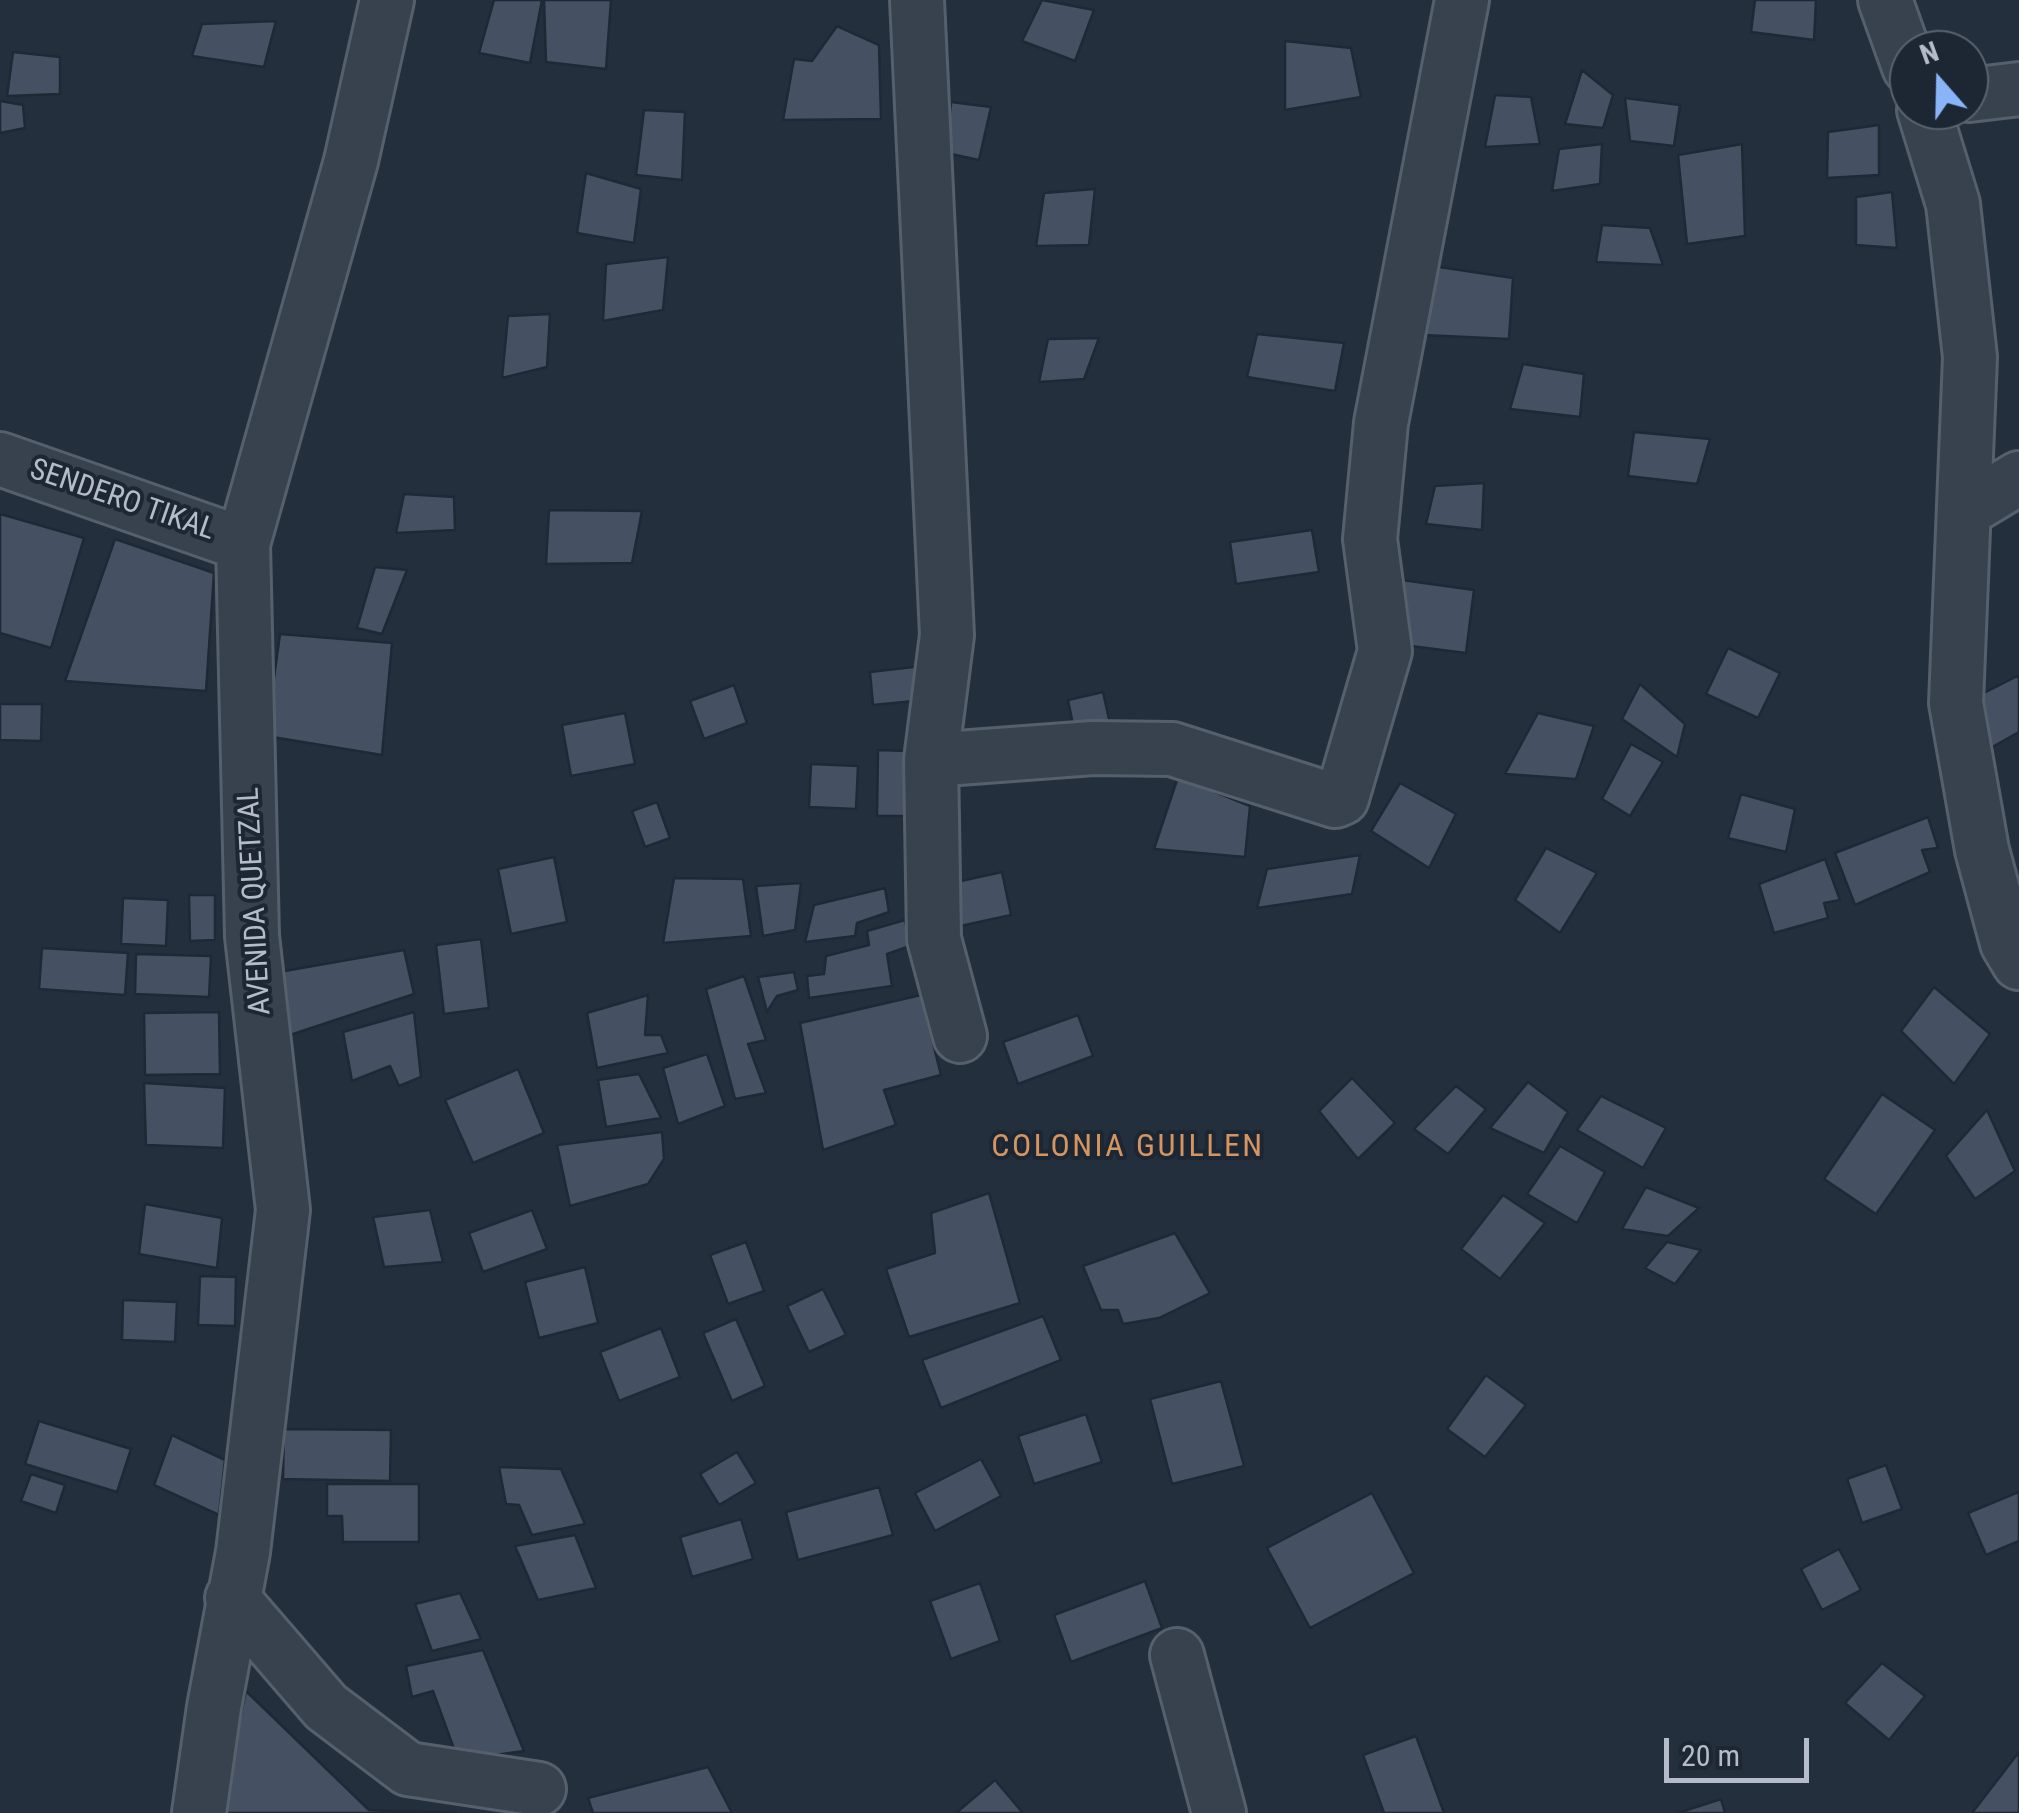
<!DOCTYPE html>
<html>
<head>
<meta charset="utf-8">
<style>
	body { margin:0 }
	#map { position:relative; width:2019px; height:1813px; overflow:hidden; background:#242f3e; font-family:"Roboto Condensed",sans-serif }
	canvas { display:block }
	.north { position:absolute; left:1889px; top:30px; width:100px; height:100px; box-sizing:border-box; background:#1d2633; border:2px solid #59626f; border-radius:50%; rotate:340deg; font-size:28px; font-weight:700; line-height:40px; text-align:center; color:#b4bcc9 }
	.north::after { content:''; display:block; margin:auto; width:35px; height:45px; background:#8ab4f8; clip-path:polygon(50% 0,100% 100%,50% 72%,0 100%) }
	.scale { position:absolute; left:1664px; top:1738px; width:145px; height:45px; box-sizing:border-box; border:5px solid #b4bcc9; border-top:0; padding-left:12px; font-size:30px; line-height:35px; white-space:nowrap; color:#b4bcc9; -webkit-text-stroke:8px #1d2633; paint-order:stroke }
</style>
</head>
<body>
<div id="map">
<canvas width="2019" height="1813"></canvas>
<div class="north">N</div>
<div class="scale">20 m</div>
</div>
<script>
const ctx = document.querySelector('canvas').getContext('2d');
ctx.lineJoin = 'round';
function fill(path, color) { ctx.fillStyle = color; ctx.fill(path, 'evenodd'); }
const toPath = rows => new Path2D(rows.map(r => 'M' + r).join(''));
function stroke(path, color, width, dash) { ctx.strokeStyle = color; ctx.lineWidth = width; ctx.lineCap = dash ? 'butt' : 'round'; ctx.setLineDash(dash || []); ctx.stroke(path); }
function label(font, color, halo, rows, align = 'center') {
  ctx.font = font + ' "Roboto Condensed",sans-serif'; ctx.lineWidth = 8; ctx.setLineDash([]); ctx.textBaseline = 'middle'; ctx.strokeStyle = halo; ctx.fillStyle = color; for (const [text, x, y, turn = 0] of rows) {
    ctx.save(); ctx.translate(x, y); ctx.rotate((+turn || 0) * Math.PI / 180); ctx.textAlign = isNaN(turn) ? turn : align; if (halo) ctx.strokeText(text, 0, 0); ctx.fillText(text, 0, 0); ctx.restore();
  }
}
const building = toPath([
	[494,0,542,0,530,63,479,53,494,0],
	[544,0,611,0,606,69,546,62,544,0],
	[1042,0,1094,10,1075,61,1022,41,1042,0],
	[1755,0,1816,0,1814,40,1751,32,1755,0],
	[276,21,264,67,192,56,202,24,276,21],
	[837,26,879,45,881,119,783,120,794,59,812,61,837,26],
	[1285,41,1351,48,1361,97,1285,110,1285,41],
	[13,52,60,57,60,94,7,96,13,52],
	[1582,70,1613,95,1603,128,1565,124,1582,70],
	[1495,95,1531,97,1540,144,1485,147,1495,95],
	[1625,98,1680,105,1674,146,1630,141,1625,98],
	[0,101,23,105,25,128,0,133,0,101],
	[951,102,991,107,979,160,946,153,951,102],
	[644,110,685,112,682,180,636,175,644,110],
	[1879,125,1879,175,1827,178,1828,132,1879,125],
	[1602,144,1600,184,1552,191,1559,149,1602,144],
	[1742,144,1745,236,1687,244,1678,155,1742,144],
	[586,173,641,189,634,243,577,233,586,173],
	[1095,189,1089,245,1036,246,1044,193,1095,189],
	[1892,192,1897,248,1856,245,1856,197,1892,192],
	[1602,225,1650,228,1663,265,1596,262,1602,225],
	[668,257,663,310,603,321,606,264,668,257],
	[1426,265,1513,278,1509,339,1423,335,1426,265],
	[550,314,547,367,502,378,508,316,550,314],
	[1257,334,1344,343,1335,391,1247,377,1257,334],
	[1099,338,1084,379,1039,382,1048,339,1099,338],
	[1523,364,1584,374,1580,417,1510,409,1523,364],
	[1634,432,1710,439,1697,484,1628,476,1634,432],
	[1484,483,1482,530,1426,524,1435,486,1484,483],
	[404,494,454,497,455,530,396,533,404,494],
	[549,510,642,511,632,563,546,564,549,510],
	[0,514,84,538,51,648,0,633,0,514],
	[1312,530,1319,572,1236,584,1230,542,1312,530],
	[115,539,214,573,206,691,65,681,115,539],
	[375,567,407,570,382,634,357,628,375,567],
	[1402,580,1474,590,1466,653,1395,644,1402,580],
	[280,634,392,643,382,755,266,736,280,634],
	[1728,648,1780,673,1758,718,1706,694,1728,648],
	[922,666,925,700,873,705,870,672,922,666],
	[2019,675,2019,732,1987,750,1972,699,2019,675],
	[1640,684,1685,724,1677,757,1622,719,1640,684],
	[734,685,747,723,704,739,690,701,734,685],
	[1103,692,1113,737,1077,745,1068,700,1103,692],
	[0,704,42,704,41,741,0,740,0,704],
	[625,713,635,764,571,776,562,725,625,713],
	[1538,713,1594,726,1576,779,1505,774,1538,713],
	[1631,744,1663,762,1630,816,1602,799,1631,744],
	[878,750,906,751,905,816,877,816,878,750],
	[811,764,858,766,856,809,809,807,811,764],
	[1178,777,1250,806,1245,857,1154,849,1178,777],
	[1400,783,1456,814,1429,868,1371,831,1400,783],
	[1741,794,1795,809,1786,852,1728,838,1741,794],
	[657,802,670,838,645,847,632,811,657,802],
	[1928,817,1938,848,1922,850,1930,872,1855,905,1835,853,1928,817],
	[1546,848,1597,873,1560,933,1515,900,1546,848],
	[1360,855,1352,894,1257,908,1267,869,1360,855],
	[554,857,567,922,511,934,498,869,554,857],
	[1825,859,1840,900,1824,903,1828,918,1774,933,1759,884,1825,859],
	[1002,872,1011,915,956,927,947,884,1002,872],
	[674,878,743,879,751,936,663,943,674,878],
	[801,883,795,930,763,936,756,886,801,883],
	[885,888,889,912,857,923,855,936,805,942,814,905,885,888],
	[189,895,215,895,215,940,190,941,189,895],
	[123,898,168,900,166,946,121,944,123,898],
	[905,920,910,946,887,954,892,986,809,998,807,976,824,974,826,956,869,945,867,931,905,920],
	[481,939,489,1008,444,1014,436,945,481,939],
	[42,948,128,953,125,995,39,989,42,948],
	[404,950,414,994,287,1036,279,972,404,950],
	[136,954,211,956,209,997,135,994,136,954],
	[794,972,798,990,777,996,767,1012,758,977,794,972],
	[744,976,766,1040,748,1044,766,1093,735,1099,706,989,744,976],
	[1934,987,1990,1034,1954,1084,1901,1031,1934,987],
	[648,995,645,1035,661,1035,668,1053,597,1068,587,1013,648,995],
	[921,995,941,1075,884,1090,896,1125,823,1150,800,1023,921,995],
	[219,1012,220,1074,145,1075,144,1013,219,1012],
	[414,1012,421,1077,399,1086,390,1066,352,1081,343,1032,414,1012],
	[1078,1015,1093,1056,1018,1084,1003,1042,1078,1015],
	[707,1054,725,1106,678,1124,663,1068,707,1054],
	[518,1069,544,1133,473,1163,445,1100,518,1069],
	[639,1074,661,1118,606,1127,598,1080,639,1074],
	[1352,1078,1395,1123,1358,1159,1319,1111,1352,1078],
	[1528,1082,1568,1112,1544,1153,1490,1128,1528,1082],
	[144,1083,225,1088,223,1148,146,1145,144,1083],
	[1456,1086,1486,1109,1448,1154,1414,1129,1456,1086],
	[1882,1094,1935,1130,1876,1214,1824,1179,1882,1094],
	[1601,1096,1666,1128,1643,1168,1577,1130,1601,1096],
	[1987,1110,2015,1171,1975,1199,1946,1156,1987,1110],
	[662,1132,664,1159,648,1184,570,1206,557,1145,662,1132],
	[1560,1146,1605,1172,1577,1223,1527,1194,1560,1146],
	[1646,1187,1699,1208,1668,1236,1622,1229,1646,1187],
	[989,1193,1020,1303,909,1337,886,1269,935,1253,931,1213,989,1193],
	[1503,1195,1545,1223,1500,1279,1461,1249,1503,1195],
	[145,1204,222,1218,217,1268,139,1254,145,1204],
	[430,1210,443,1262,384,1267,373,1217,430,1210],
	[532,1210,547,1249,483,1272,469,1233,532,1210],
	[1175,1233,1210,1293,1159,1318,1123,1324,1118,1310,1101,1310,1083,1266,1175,1233],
	[746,1242,764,1291,728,1304,710,1255,746,1242],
	[1667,1242,1701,1250,1675,1284,1645,1268,1667,1242],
	[585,1267,598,1323,539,1338,525,1282,585,1267],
	[200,1276,236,1277,235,1326,198,1325,200,1276],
	[823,1289,846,1335,809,1352,787,1306,823,1289],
	[123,1300,177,1302,175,1342,122,1340,123,1300],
	[1043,1316,1061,1360,941,1408,922,1360,1043,1316],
	[736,1319,765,1386,732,1401,703,1333,736,1319],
	[661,1328,680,1377,619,1401,600,1352,661,1328],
	[1486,1375,1526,1405,1485,1457,1447,1429,1486,1375],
	[1221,1381,1244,1466,1172,1484,1150,1399,1221,1381],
	[1086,1414,1102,1462,1034,1484,1018,1436,1086,1414],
	[39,1421,131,1449,117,1492,25,1464,39,1421],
	[284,1429,391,1430,390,1481,283,1479,284,1429],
	[172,1435,225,1460,219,1515,154,1485,172,1435],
	[737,1452,756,1483,719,1505,700,1474,737,1452],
	[981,1459,1001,1496,935,1531,915,1493,981,1459],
	[1886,1465,1902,1509,1862,1523,1847,1479,1886,1465],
	[499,1467,561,1469,585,1524,532,1535,519,1505,506,1504,499,1467],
	[31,1474,65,1485,56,1513,21,1501,31,1474],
	[327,1484,419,1484,419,1542,343,1542,342,1516,327,1516,327,1484],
	[879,1487,893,1535,798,1560,786,1512,879,1487],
	[2019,1492,2019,1541,1986,1555,1968,1513,2019,1492],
	[1372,1493,1414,1573,1310,1628,1267,1548,1372,1493],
	[741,1519,753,1559,692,1577,680,1537,741,1519],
	[575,1535,596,1588,538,1600,515,1546,575,1535],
	[1839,1549,1861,1590,1822,1610,1801,1569,1839,1549],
	[1145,1581,1162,1628,1071,1662,1054,1615,1145,1581],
	[980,1583,1000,1641,951,1659,930,1601,980,1583],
	[460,1593,481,1639,432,1651,415,1604,460,1593],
	[483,1650,524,1751,458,1760,433,1691,412,1697,406,1666,483,1650],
	[1882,1663,1925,1696,1889,1740,1845,1703,1882,1663],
	[246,1691,369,1810,456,1813,219,1813,246,1691],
	[1416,1736,1444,1813,1384,1813,1363,1755,1416,1736],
	[2019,1752,2019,1813,1972,1813,2019,1752],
	[708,1767,732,1813,593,1813,588,1798,708,1767],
	[995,1780,1023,1813,956,1813,995,1780],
	[1721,1799,1725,1813,1678,1813,1721,1799]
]);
fill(building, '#455162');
stroke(building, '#1f2835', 2.5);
const street = toPath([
	[917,0,947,635,931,760,934,939,960,1036],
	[1885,0,1909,67],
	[1969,95,2019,89],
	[1924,110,1953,204,1970,357,1956,703,1982,850,2007,943,2019,963],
	[0,459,243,544],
	[1966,510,2019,478],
	[931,760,1093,748,1172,749,1335,801,1342,798,1385,651,1370,539,1381,423,1462,0],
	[232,1598,326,1707,408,1769,539,1789],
	[1177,1655,1219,1813],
	[199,1813,214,1707,243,1552,283,1210,252,936,243,544,351,161,387,0]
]);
stroke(street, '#565f6c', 58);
stroke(street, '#38414e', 52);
label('30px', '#b4bcc9', '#1d2633', [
	["SENDERO TIKAL",122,501,19],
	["AVENIDA QUETZAL",256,901,-93]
]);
ctx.letterSpacing = '2.5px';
label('32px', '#d59563', '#1d2633', [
	["COLONIA GUILLEN",1128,1148]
]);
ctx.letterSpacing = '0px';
</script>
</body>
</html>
